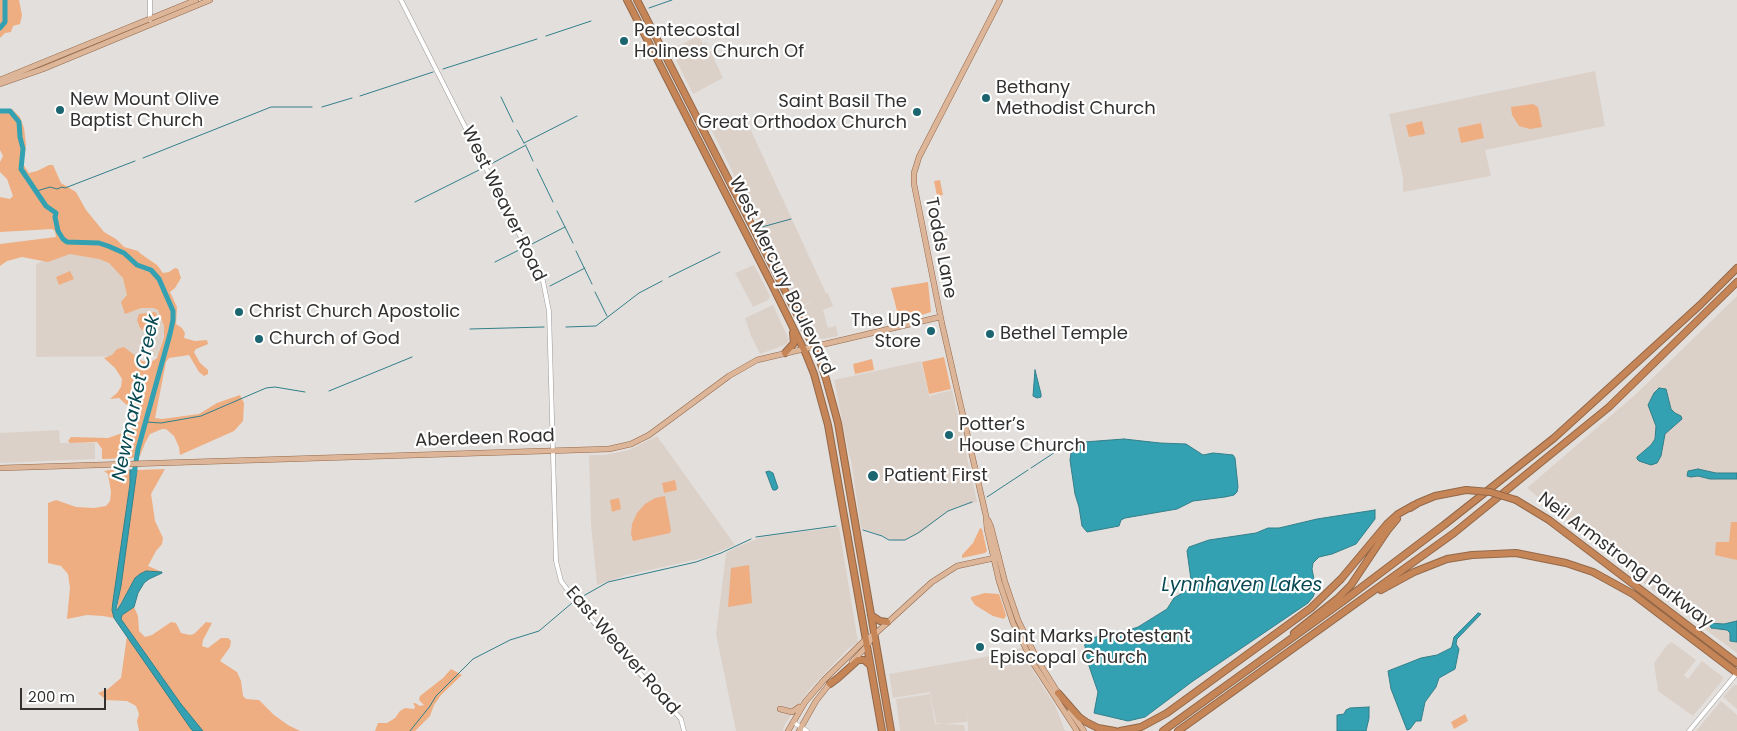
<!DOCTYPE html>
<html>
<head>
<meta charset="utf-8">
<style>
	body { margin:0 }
	#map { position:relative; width:1737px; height:731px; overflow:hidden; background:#e3dfdc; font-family:Poppins,sans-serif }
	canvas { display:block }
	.scale { position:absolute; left:20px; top:688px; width:86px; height:22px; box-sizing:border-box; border:2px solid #333130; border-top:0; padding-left:6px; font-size:15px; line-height:18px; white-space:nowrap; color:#333130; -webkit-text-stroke:4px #fff; paint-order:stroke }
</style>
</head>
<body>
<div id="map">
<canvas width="1737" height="731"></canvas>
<div class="scale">200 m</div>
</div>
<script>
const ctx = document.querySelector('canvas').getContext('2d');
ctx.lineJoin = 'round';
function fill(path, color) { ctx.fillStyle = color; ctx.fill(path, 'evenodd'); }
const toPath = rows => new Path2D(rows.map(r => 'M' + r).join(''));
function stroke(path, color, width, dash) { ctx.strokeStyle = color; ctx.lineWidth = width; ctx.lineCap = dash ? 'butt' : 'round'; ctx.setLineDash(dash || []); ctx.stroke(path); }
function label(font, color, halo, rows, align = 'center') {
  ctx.font = font + ' Poppins,sans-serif'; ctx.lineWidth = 4.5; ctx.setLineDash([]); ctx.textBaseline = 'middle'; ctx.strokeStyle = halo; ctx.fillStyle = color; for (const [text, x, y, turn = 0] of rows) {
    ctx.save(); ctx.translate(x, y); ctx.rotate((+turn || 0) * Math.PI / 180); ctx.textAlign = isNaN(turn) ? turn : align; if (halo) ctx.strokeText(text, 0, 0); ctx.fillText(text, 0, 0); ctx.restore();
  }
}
fill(toPath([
	[696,37,701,39,703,44,706,42,723,78,693,94,671,50],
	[1595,71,1605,126,1485,150,1491,176,1403,192,1403,178,1389,114],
	[743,113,826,293,828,293,833,306,823,310,828,328,836,326,838,336,822,339,815,336,801,308,814,300,802,306,792,291,712,131,714,128],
	[64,252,101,255,169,315,158,356,36,357,36,264],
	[754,265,770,296,768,300,753,307,735,273],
	[1737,296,1737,653,1650,588,1527,488,1636,394],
	[773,305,789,340,787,344,760,354,751,336,745,318],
	[921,361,929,396,952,390,977,502,959,506,947,512,922,532,905,540,896,541,861,528,851,460,849,455,834,380],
	[59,430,60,443,95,443,95,459,0,463,0,433],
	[657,436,735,545,703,558,627,575,597,585,591,524,589,455,605,455,629,450],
	[839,527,858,642,847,650,810,689,785,724,783,731,736,731,716,634,726,553,737,547,762,537],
	[1672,642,1696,660,1684,675,1688,679,1702,661,1723,677,1722,681,1693,716,1658,691,1654,663,1667,645],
	[1022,648,1035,674,1055,705,1065,731,968,731,967,713,967,722,944,724,964,725,965,731,900,731,896,699,930,694,935,724,944,724,936,723,930,692,893,698,889,674,985,657],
	[1734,685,1737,685,1737,709,1723,697],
	[1721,701,1737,715,1737,731,1696,731]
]), '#dcd1c9');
fill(toPath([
	[0,0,19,0,22,15,20,24,13,26,11,32,5,33,0,38],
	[1533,104,1538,107,1542,127,1530,129,1519,126,1512,115,1511,107],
	[12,109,20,117,24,128,26,145,23,164,29,173,37,171,49,165,53,165,61,183,76,192,86,210,104,232,116,239,124,247,138,251,141,254,157,265,163,273,169,272,175,268,178,269,181,278,175,288,170,292,177,307,176,324,182,328,185,333,184,338,195,341,207,340,208,344,196,349,194,352,200,363,208,370,208,374,204,376,199,372,189,355,169,358,166,362,155,418,162,419,199,414,217,403,240,395,244,403,243,421,234,431,180,455,179,447,174,436,166,429,162,429,150,434,145,443,140,456,132,458,102,459,102,449,97,442,70,443,68,441,71,437,108,438,131,430,134,419,131,409,119,398,110,399,117,393,121,387,122,379,115,368,104,358,112,355,117,349,124,347,142,361,151,362,157,358,164,337,164,326,158,310,154,308,141,308,125,314,121,302,127,295,123,278,109,263,99,259,70,254,48,262,22,257,7,261,0,266,0,244,56,237,55,231,52,229,0,232,0,197,10,199,13,196,7,179,0,172,0,162,3,156,0,150,0,110],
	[1422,121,1425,134,1409,137,1406,125],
	[1481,123,1484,138,1461,143,1458,128],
	[940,180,943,195,937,196,934,181],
	[70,271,74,279,59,285,56,277],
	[928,282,931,312,900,322,891,288],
	[155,312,157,314,158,332,153,334,146,333,140,328,137,320,139,314],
	[944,357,951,389,929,394,922,362],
	[872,359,874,370,855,374,853,364],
	[165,469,151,494,155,521,163,538,162,544,156,551,148,566,162,572,146,571,135,578,117,610,137,470],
	[110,470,130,470,130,484,113,601,112,610,114,618,103,616,87,615,67,619,70,588,68,574,61,566,48,563,48,503,56,500,76,507,94,508,106,506,110,501,111,492,108,474,104,471],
	[675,480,677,490,664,493,662,483],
	[665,496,671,530,670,533,633,541,631,534,632,524,637,513,645,504,655,498],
	[619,498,621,509,612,512,610,500],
	[1731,522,1737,522,1737,560,1715,555,1716,542,1729,542],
	[980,528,982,529,987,551,985,553,962,558,962,555,973,543],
	[749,565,752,603,728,607,731,568],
	[985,593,999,594,1005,612,1006,616,1004,619,993,616,975,605,971,599,971,597],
	[134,607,138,616,139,631,145,637,152,635,171,622,176,623,181,633,190,635,194,634,206,622,212,623,203,640,202,646,208,648,221,638,228,638,231,641,230,647,220,661,237,672,241,681,243,696,246,699,259,700,274,715,288,725,300,731,203,731,181,704,121,619,122,615],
	[127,636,138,652,193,731,139,731,137,721,139,714,136,706,127,701,106,700,98,693,108,689,121,678],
	[451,669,462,675,441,695,434,705,430,716,415,731,375,731,378,723,387,723,395,718,400,711,405,708,414,709,415,707,413,703,415,703,420,706,424,705,419,700,420,696,443,678],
	[1465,714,1468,721,1454,729,1451,722]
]), '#eeae81');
const water = toPath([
	[1035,370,1041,394,1041,397,1037,398,1033,396,1035,370],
	[1659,388,1666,389,1671,409,1675,413,1681,416,1682,419,1665,434,1661,456,1657,463,1651,465,1639,461,1637,459,1637,457,1651,445,1655,439,1656,426,1648,405,1654,393,1659,388],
	[1124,439,1160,443,1186,444,1203,455,1213,453,1233,455,1235,458,1238,487,1237,492,1234,495,1225,497,1193,501,1177,509,1125,518,1121,520,1119,526,1087,532,1082,526,1079,507,1075,494,1070,460,1071,453,1076,444,1084,442,1124,439],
	[1698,469,1716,473,1737,473,1737,479,1710,479,1698,476,1691,477,1687,476,1688,471,1698,469],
	[130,470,137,470,121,586,116,609,117,610,121,604,135,578,140,574,146,571,162,572,162,573,149,579,144,583,138,593,134,607,122,615,121,619,181,704,203,731,193,731,191,729,114,618,112,610,113,601,130,484,130,470],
	[766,472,769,471,773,473,778,488,776,490,773,490,772,488,766,472],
	[1375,510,1375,519,1356,544,1332,554,1319,557,1313,563,1312,569,1316,589,1313,597,1308,603,1193,681,1145,717,1128,721,1094,713,1098,692,1088,663,1084,641,1114,631,1123,632,1138,627,1167,609,1174,598,1192,587,1187,551,1189,547,1209,540,1256,533,1268,528,1279,528,1317,519,1375,510],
	[1478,613,1481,614,1457,639,1456,644,1459,649,1455,669,1439,678,1436,687,1425,702,1421,721,1416,721,1410,729,1407,730,1391,689,1388,671,1421,658,1437,655,1451,648,1452,646,1454,637,1478,613],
	[1737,621,1737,642,1730,641,1730,633,1727,630,1711,628,1709,623,1724,624,1737,621],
	[1369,707,1369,718,1366,731,1337,731,1337,715,1344,714,1346,710,1350,708,1369,707]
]);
fill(water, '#33a1b1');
stroke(water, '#337f8a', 1);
stroke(toPath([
	[649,8,672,0],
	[546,36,591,21],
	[443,69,537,39],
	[360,96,433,72],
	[501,97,513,122],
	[322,107,352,98],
	[517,130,524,143],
	[524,143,577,116],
	[526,146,533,161],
	[143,158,271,107,312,107],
	[491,164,526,145],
	[537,169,553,202],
	[37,191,50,187,57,189,62,187,65,188,135,161],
	[415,202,481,169],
	[557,211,573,243],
	[762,227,791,219],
	[532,244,565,227],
	[576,251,592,284],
	[495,262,523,248],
	[669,277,720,252],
	[550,286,585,268],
	[595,292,607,316],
	[566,327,596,326,639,293,662,281],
	[470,329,544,327],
	[329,391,412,357],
	[146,422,161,423,201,416,266,388,275,387,305,392],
	[1031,468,1069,443,1075,445],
	[987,497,1028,470],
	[863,530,882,536,889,540,905,540,918,533,948,511,972,502],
	[756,537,836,526],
	[578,599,608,582,696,562,721,553,751,539],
	[410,731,430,706,436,696,473,659,510,640,539,631,572,603]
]), '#337f8a', 1);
stroke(toPath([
	[0,28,5,22,5,0],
	[0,111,10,111,19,122,20,137,23,149,21,169,46,206,56,213,55,217,58,231,63,239,67,242,99,243,108,246,124,253,137,265,151,270,159,279,173,311,173,320,170,334,138,449,134,474]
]), '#33a1b1', 5);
const minor = toPath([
	[150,0,150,20],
	[401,0,543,281,549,311,556,561,561,581,581,608,681,719,684,731],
	[793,722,807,731],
	[1689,731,1737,673]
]);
const major = toPath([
	[1000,0,919,157,914,173,914,184,942,324,986,516,987,529,999,581,1013,623,1033,663,1077,731],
	[0,80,196,0],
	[0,84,43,69,210,0],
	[0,468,609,449,631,444,649,435,729,376,757,360,940,317],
	[988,520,991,527,1005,582,1018,620,1037,659,1060,696],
	[852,662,867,646,873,636],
	[780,709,792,712,799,707],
	[1070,711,1084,731],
	[788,731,805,702,824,680,866,639,875,634,932,582,957,566,999,557],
	[799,731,816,701,831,682]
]);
const highway = toPath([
	[627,0,772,285,806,354,814,374,828,425,882,731],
	[637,0,803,326,818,355,826,379,838,423,891,731],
	[785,353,794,343,793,333],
	[1516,500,1549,520,1737,663],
	[1410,508,1418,503,1435,496,1466,490],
	[1381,590,1414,572,1447,559,1472,555,1516,553,1566,563,1593,572,1633,594,1737,673],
	[871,615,880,621,887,622],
	[1294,633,1337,599,1351,585,1387,531,1397,519],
	[830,684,838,678,858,660,864,660,870,665],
	[1058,693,1079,717,1086,722,1098,728,1115,731],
	[1120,731,1141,727,1167,713,1311,608,1341,579,1387,524,1398,514,1414,505],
	[1163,731,1342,602,1444,525,1554,438,1700,305,1737,268],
	[1178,731,1454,533,1609,407,1737,282]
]);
stroke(minor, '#9c9895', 5);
stroke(major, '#936849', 6);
stroke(highway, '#936849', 8);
stroke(minor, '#fff', 4);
stroke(major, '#ddb69a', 5);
stroke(highway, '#c68556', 6);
const highwayBridge = toPath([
	[1466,490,1490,492,1516,500]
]);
stroke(highwayBridge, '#936849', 8, []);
stroke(highwayBridge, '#c68556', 6);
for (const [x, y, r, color] of [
	[624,41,5,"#1a6570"],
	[986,98,5,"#1a6570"],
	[60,110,5,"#1a6570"],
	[917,112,5,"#1a6570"],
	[239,312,5,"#1a6570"],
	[931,331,5,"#1a6570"],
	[990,334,5,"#1a6570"],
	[259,339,5,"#1a6570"],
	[949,435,5,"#1a6570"],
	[873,476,6,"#1a6570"],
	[980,647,5,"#1a6570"]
]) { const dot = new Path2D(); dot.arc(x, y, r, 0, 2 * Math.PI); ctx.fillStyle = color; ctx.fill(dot); stroke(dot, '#fff', 2); }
label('18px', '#333130', '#fff', [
	["Pentecostal",634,31],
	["Holiness Church Of",634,52],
	["Bethany",996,88],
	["Methodist Church",996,109],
	["New Mount Olive",70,100],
	["Baptist Church",70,121],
	["Saint Basil The",907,102,"right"],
	["Great Orthodox Church",907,123,"right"],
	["Christ Church Apostolic",249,312],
	["The UPS",921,321,"right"],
	["Store",921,342,"right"],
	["Bethel Temple",1000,334],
	["Church of God",269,339],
	["Potter’s",959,425],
	["House Church",959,446],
	["Patient First",884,476],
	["Saint Marks Protestant",990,637],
	["Episcopal Church",990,658]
], 'left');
label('18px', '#333130', '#fff', [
	["West Weaver Road",503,204,64],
	["Todds Lane",940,248,79],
	["West Mercury Boulevard",781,276,64],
	["Aberdeen Road",485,439,-2],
	["Neil Armstrong Parkway",1625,561,37],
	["East Weaver Road",622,651,49]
]);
label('italic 19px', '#084952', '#fff', [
	["Newmarket Creek",137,398,-78],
	["Lynnhaven Lakes",1242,586]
]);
</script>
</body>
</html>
